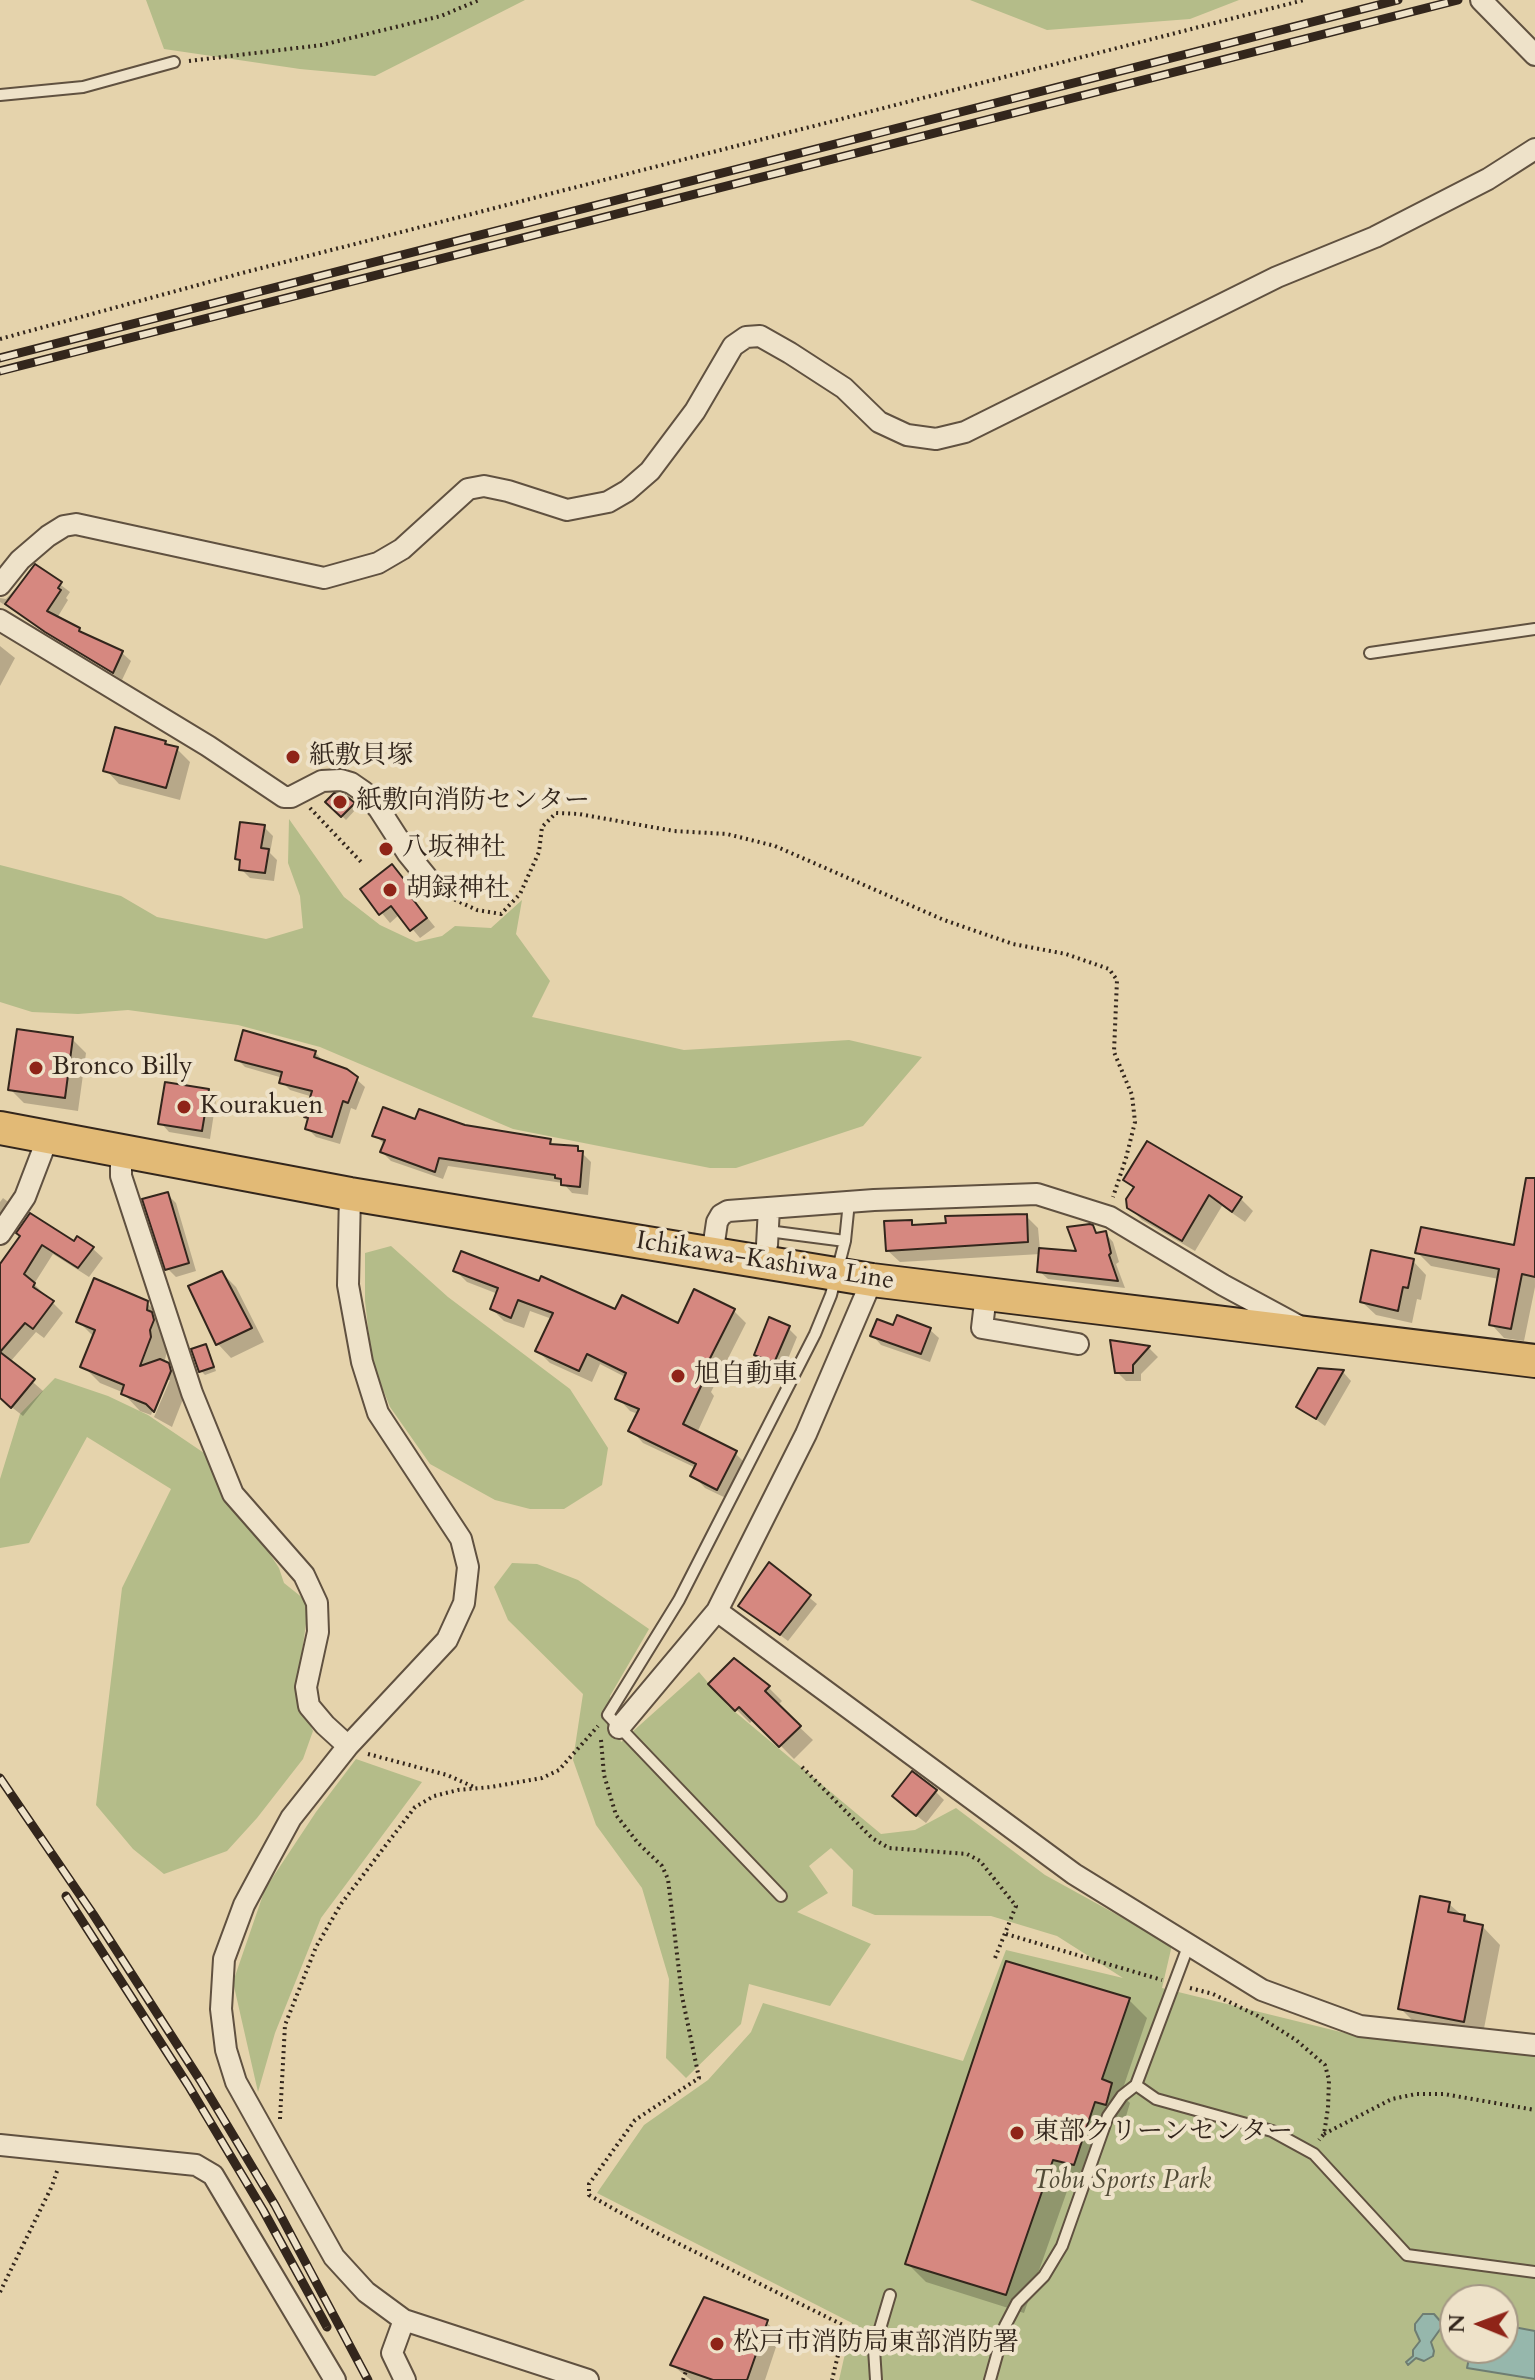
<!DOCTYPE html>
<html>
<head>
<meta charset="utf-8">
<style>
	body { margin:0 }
	#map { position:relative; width:1535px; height:2380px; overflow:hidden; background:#e5d3ac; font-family:Cardo,serif }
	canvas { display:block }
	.north { position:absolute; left:1439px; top:2284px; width:80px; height:80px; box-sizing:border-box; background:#eee2c9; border:2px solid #a39784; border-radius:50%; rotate:271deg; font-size:22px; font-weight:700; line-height:32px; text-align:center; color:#33261c }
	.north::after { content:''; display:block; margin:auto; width:28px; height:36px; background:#8f2418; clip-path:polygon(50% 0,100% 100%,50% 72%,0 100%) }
</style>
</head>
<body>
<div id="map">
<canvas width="1535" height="2380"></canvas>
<div class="north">N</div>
</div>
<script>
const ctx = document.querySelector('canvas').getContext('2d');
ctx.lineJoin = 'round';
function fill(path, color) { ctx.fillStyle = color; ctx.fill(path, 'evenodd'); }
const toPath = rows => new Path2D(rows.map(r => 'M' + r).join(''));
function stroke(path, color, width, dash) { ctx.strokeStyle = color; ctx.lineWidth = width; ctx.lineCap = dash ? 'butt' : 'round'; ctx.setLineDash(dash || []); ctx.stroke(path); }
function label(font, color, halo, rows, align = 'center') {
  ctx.font = font + ' Cardo,"Noto Serif JP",serif'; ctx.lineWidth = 8; ctx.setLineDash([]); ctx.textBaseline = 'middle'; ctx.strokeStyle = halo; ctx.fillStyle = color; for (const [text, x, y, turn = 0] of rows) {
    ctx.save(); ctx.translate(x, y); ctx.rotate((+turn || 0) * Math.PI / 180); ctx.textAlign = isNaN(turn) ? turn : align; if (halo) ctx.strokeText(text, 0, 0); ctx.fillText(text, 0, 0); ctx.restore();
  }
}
fill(toPath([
	[146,0,525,0,375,76,300,69,164,49],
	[970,0,1239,0,1190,19,1047,30],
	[289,819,344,897,380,925,416,942,442,936,455,926,491,928,522,900,516,934,550,981,532,1017,684,1050,849,1040,922,1057,863,1126,736,1168,710,1168,513,1129,320,1047,238,1025,128,1010,78,1014,32,1012,0,1002,0,865,121,896,157,917,266,939,303,928,300,896,288,863],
	[391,1246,448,1297,570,1389,608,1448,602,1485,564,1509,530,1509,495,1500,430,1464,390,1407,372,1362,365,1301,365,1253],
	[55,1378,108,1396,148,1415,204,1453,279,1568,284,1583,309,1603,296,1694,313,1731,303,1759,257,1818,227,1851,164,1874,133,1849,96,1805,122,1588,171,1489,87,1437,29,1543,0,1548,0,1479,20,1414],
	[512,1563,537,1564,578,1580,649,1629,610,1696,621,1742,699,1672,728,1706,881,1834,915,1830,956,1808,1045,1875,1172,1945,1162,1988,1353,2035,1535,2054,1535,2380,839,2380,852,2323,597,2193,644,2125,708,2080,751,2032,763,2003,963,2061,1006,1950,1123,1978,1057,1936,991,1916,875,1915,852,1906,853,1870,831,1848,809,1866,828,1893,797,1912,871,1944,830,2006,749,1984,741,2024,686,2078,666,2058,669,1979,642,1888,596,1825,573,1760,583,1694,508,1620,494,1587],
	[1455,2300,1503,2300,1503,2348,1455,2348],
	[356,1759,422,1782,321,1918,275,2033,258,2092,233,1982,265,1889,316,1812]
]), '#b4bc89');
const water = toPath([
	[1423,2314,1434,2314,1441,2322,1441,2328,1431,2342,1434,2351,1433,2356,1424,2361,1416,2358,1408,2365,1406,2362,1413,2356,1413,2350,1420,2341,1415,2330,1415,2324,1423,2314],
	[1503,2325,1535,2331,1535,2379,1467,2368,1471,2348,1503,2348,1503,2325]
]);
fill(water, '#96b7ac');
stroke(water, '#6e7d72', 2);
fill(toPath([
	[36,566,70,592,66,598,68,600,57,618,85,636,122,653,131,661,122,680,0,602,0,598,6,599],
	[0,646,15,658,0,686],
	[165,743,177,749,190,762,180,800,119,784,106,770],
	[339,795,357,808,346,820,328,802],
	[264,827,273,836,270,853,277,860,274,881,250,878,241,869,242,863,237,858],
	[392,866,418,897,413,900,435,927,420,938,400,914,390,923,362,889],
	[72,1039,86,1053,78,1111,24,1103,10,1089],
	[315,1052,323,1061,356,1079,365,1087,356,1110,351,1108,340,1144,316,1137,307,1128,313,1097,290,1090,282,1082,283,1078,245,1067,237,1059],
	[208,1091,216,1100,210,1139,169,1132,161,1123],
	[417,1121,464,1127,550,1141,555,1146,577,1148,591,1162,588,1195,572,1193,563,1183,448,1166,443,1179,391,1161,382,1152,384,1144,375,1135],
	[1148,1144,1241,1199,1253,1211,1245,1222,1222,1206,1195,1251,1142,1220,1129,1207,1135,1189,1125,1180],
	[167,1194,176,1203,196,1271,176,1277,167,1268],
	[3,1198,11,1204,0,1220,0,1202],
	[1535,1206,1535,1287,1524,1341,1504,1338,1491,1324,1499,1279,1431,1266,1418,1253,1515,1247],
	[1026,1216,1038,1228,1040,1250,1079,1254,1092,1227,1099,1234,1105,1233,1113,1242,1119,1262,1116,1264,1125,1288,1048,1279,1039,1271,1041,1254,900,1262,887,1250,911,1222,916,1227],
	[22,1237,92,1248,103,1258,89,1277,53,1254,34,1284,63,1313,44,1338,36,1332,10,1362,43,1391,23,1416,0,1398,0,1267],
	[1413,1261,1426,1275,1421,1300,1417,1299,1412,1323,1376,1315,1362,1302],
	[455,1270,679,1326,695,1292,734,1311,746,1323,711,1392,714,1396,697,1433,735,1453,747,1465,730,1500,705,1488,693,1475,696,1468,643,1443,631,1430,638,1414,630,1411,618,1398,627,1378,600,1364,592,1382,550,1363,538,1351,552,1319,530,1311,524,1328,504,1321,492,1309,498,1294,467,1282],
	[222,1273,236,1287,264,1342,231,1358,218,1344],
	[147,1303,164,1320,170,1338,164,1364,185,1382,187,1389,172,1427,154,1417,170,1380,165,1380,151,1415,140,1411,122,1392,100,1383,83,1366,94,1337,78,1321],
	[894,1327,930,1330,939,1338,930,1362,881,1345,873,1336],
	[788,1328,797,1337,783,1371,765,1363,756,1354],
	[1112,1343,1149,1348,1158,1357,1141,1374,1141,1381,1126,1381,1117,1372],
	[205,1346,209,1350,216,1371,205,1375,201,1371,194,1350],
	[1343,1372,1351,1381,1325,1426,1299,1407],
	[770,1565,817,1604,788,1641,741,1606],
	[711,1684,768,1687,782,1701,777,1706,813,1740,794,1759,754,1719,750,1723],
	[935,1791,944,1800,926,1823,903,1805],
	[1449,1904,1472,1924,1482,1926,1500,1945,1482,2039,1419,2027,1400,2008],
	[1128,1999,1147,2018,1121,2094,1130,2103,1124,2123,1113,2119,1092,2183,1072,2177,1024,2313,926,2282,907,2263],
	[766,2322,780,2335,765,2380,691,2380,672,2365]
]), '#0003');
const building = toPath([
	[35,564,62,582,58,588,61,590,47,611,80,628,79,631,123,651,113,673,45,632,5,604,35,564],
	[115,727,166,741,165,744,178,747,166,788,103,771,115,727],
	[334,793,345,795,355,803,341,817,325,802,334,793],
	[240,822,265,825,261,848,269,849,265,873,239,870,240,860,235,859,240,822],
	[392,864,410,887,406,890,427,918,410,931,391,906,379,915,360,889,392,864],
	[17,1029,73,1037,65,1098,8,1090,17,1029],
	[243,1030,316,1051,314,1057,347,1069,358,1077,348,1103,343,1101,332,1137,305,1129,308,1118,304,1117,312,1091,279,1083,282,1072,235,1060,243,1030],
	[165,1082,209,1089,202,1131,158,1124,165,1082],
	[383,1107,415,1119,419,1109,465,1125,551,1139,550,1144,578,1146,578,1151,583,1151,580,1187,561,1185,561,1179,555,1178,555,1175,439,1158,435,1172,380,1152,385,1140,372,1136,383,1107],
	[1147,1141,1242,1197,1232,1212,1209,1195,1182,1241,1127,1208,1126,1199,1134,1187,1123,1180,1147,1141],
	[1526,1178,1535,1178,1535,1277,1522,1274,1511,1329,1489,1325,1499,1269,1415,1253,1421,1227,1514,1245,1526,1178],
	[168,1192,189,1263,165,1270,142,1199,168,1192],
	[30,1213,74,1241,77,1236,94,1247,78,1268,42,1245,24,1274,35,1283,33,1287,54,1301,33,1329,25,1323,0,1352,35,1379,11,1408,0,1398,0,1264,20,1236,16,1233,30,1213],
	[1027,1214,1028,1242,886,1251,884,1221,912,1220,912,1225,946,1223,945,1216,1027,1214],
	[1090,1224,1093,1225,1096,1233,1106,1231,1111,1253,1109,1255,1118,1281,1037,1272,1039,1248,1076,1251,1067,1227,1090,1224],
	[1371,1250,1414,1259,1408,1288,1403,1287,1398,1311,1360,1302,1371,1250],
	[461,1251,539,1281,541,1276,615,1309,622,1295,678,1323,694,1289,735,1309,699,1380,703,1382,683,1424,737,1451,717,1490,690,1476,696,1464,628,1431,639,1409,615,1399,626,1373,587,1354,579,1371,535,1351,553,1313,518,1300,511,1318,490,1309,498,1288,453,1271,461,1251],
	[222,1271,252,1328,216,1345,188,1286,222,1271],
	[94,1278,148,1301,147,1310,152,1312,154,1320,150,1330,151,1337,140,1366,160,1359,169,1363,171,1371,154,1412,146,1404,121,1394,124,1385,80,1367,95,1330,76,1322,94,1278],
	[897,1315,931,1328,921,1354,870,1336,877,1319,893,1325,897,1315],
	[769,1317,790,1326,774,1363,754,1355,769,1317],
	[1110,1340,1150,1346,1133,1365,1133,1373,1115,1373,1110,1340],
	[206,1344,214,1367,199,1372,191,1349,206,1344],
	[1318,1368,1344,1370,1316,1419,1296,1407,1318,1368],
	[769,1562,811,1595,780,1635,738,1606,769,1562],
	[734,1658,770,1686,765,1691,801,1726,779,1747,739,1707,735,1711,708,1684,734,1658],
	[912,1771,937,1790,916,1816,892,1796,912,1771],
	[1420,1896,1450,1902,1448,1912,1465,1915,1464,1921,1483,1925,1464,2022,1398,2009,1420,1896],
	[1006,1961,1130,1998,1102,2079,1112,2083,1106,2105,1095,2102,1074,2165,1053,2160,1006,2295,905,2264,1006,1961],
	[704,2297,768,2320,747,2380,713,2380,670,2365,704,2297]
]);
fill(building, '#d68880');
stroke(building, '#33261c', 2);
const lane = toPath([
	[0,95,83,87,174,62],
	[1370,653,1535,629],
	[768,1231,845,1241,849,1202],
	[781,1896,608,1715,679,1600,815,1334,831,1295,845,1241],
	[1136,2085,1156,2099,1272,2131,1314,2154,1407,2255,1535,2272],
	[876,2380,874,2349,890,2295],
	[990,2380,1005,2326,1017,2303,1044,2276,1062,2246,1108,2116,1122,2096,1136,2085,1189,1944]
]);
const street = toPath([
	[1481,0,1535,55],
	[0,585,20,560,48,536,64,526,76,524,324,578,378,563,402,549,468,489,484,486,508,491,567,510,608,502,627,491,650,471,695,411,733,346,746,337,760,336,790,353,844,388,879,422,907,435,936,439,965,432,1277,277,1375,237,1488,179,1535,149],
	[0,620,208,746,284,797,291,797,322,781,341,780,351,783,364,792,379,809,408,854,434,886],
	[121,1150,121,1176,192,1393,233,1494,304,1575,317,1603,318,1632,306,1687,309,1706,325,1725,348,1746],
	[350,1194,348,1285,362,1362,378,1413,461,1539,468,1567,464,1603,447,1640,348,1746,291,1818,267,1862,244,1905,224,1959,221,2009,226,2050,236,2082,334,2257,366,2292,404,2320,588,2380],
	[0,1234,25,1197,48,1137],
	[767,1245,769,1208],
	[712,1256,717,1222,721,1215,728,1211,874,1200,1037,1194,1110,1217,1223,1285,1297,1325],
	[986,1294,982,1328,1078,1344],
	[717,1611,1074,1874,1262,1990,1360,2026,1535,2045],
	[619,1728,717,1611,806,1434,872,1280],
	[0,2145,196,2165,213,2175,335,2380],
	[404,2320,392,2353,405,2380]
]);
const primary = toPath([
	[0,1128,350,1194,872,1280,1535,1361]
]);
stroke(lane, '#605140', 14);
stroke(street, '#605140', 24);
stroke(primary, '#33261c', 36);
stroke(toPath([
	[189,61,322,45,441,16,479,0],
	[0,339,242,273,1304,0],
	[310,808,363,864],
	[449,897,477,910,501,914,520,894,539,852,542,827,556,813,579,814,674,831,727,834,775,846,944,920,1013,944,1066,954,1109,969,1117,980,1114,1052,1132,1095,1135,1122,1126,1158,1113,1197],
	[601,1740,604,1775,616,1815,638,1843,662,1866,668,1879,682,1996,699,2078,635,2120,589,2184,589,2195,655,2232,845,2326,832,2380],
	[368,1754,447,1775,474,1787],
	[802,1767,872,1838,889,1848,967,1854,980,1861,1016,1906,995,1958],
	[1006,1934,1162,1980],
	[1190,1988,1213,1994,1258,2016,1296,2040,1325,2065,1329,2080,1328,2108,1324,2134,1319,2140],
	[280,2119,285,2025,316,1947,341,1904,415,1807,434,1796,458,1790,491,1787,542,1778,559,1770,598,1726],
	[1324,2134,1392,2099,1416,2094,1444,2094,1535,2110],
	[0,2292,52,2186,57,2171],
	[683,2380,686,2371]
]), '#33261c', 4, [2, 4]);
stroke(lane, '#eee2c9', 10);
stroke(street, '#eee2c9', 20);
stroke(primary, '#e2ba76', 32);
const rail = toPath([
	[0,358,1398,0],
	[0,371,1458,0],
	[0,1778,93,1914,200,2080,275,2205,368,2380],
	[66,1896,188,2085,263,2210,327,2327]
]);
stroke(rail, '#33261c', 9);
stroke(rail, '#eee2c9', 6, [18]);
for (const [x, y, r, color] of [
	[293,757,8,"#8f2418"],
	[340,802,8,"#8f2418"],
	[386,849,8,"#8f2418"],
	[390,890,8,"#8f2418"],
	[36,1068,8,"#8f2418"],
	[184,1107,8,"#8f2418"],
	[678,1376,8,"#8f2418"],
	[1017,2133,8,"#8f2418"],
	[717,2344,8,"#8f2418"]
]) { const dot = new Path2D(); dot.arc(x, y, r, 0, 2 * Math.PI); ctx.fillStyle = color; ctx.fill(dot); stroke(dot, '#eee2c9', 3); }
label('26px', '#33261c', '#eee2c9', [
	["紙敷貝塚",309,757],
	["紙敷向消防センター",356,802],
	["八坂神社",402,849],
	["胡録神社",406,890],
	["Bronco Billy",52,1068],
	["Kourakuen",200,1107],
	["旭自動車",694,1376],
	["東部クリーンセンター",1033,2133],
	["松戸市消防局東部消防署",733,2344]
], 'left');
label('26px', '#33261c', '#eee2c9', [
	["Ichikawa-Kashiwa Line",765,1262,9]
]);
label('italic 26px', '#534c37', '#eee2c9', [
	["Tobu Sports Park",1122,2182]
]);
</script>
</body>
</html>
